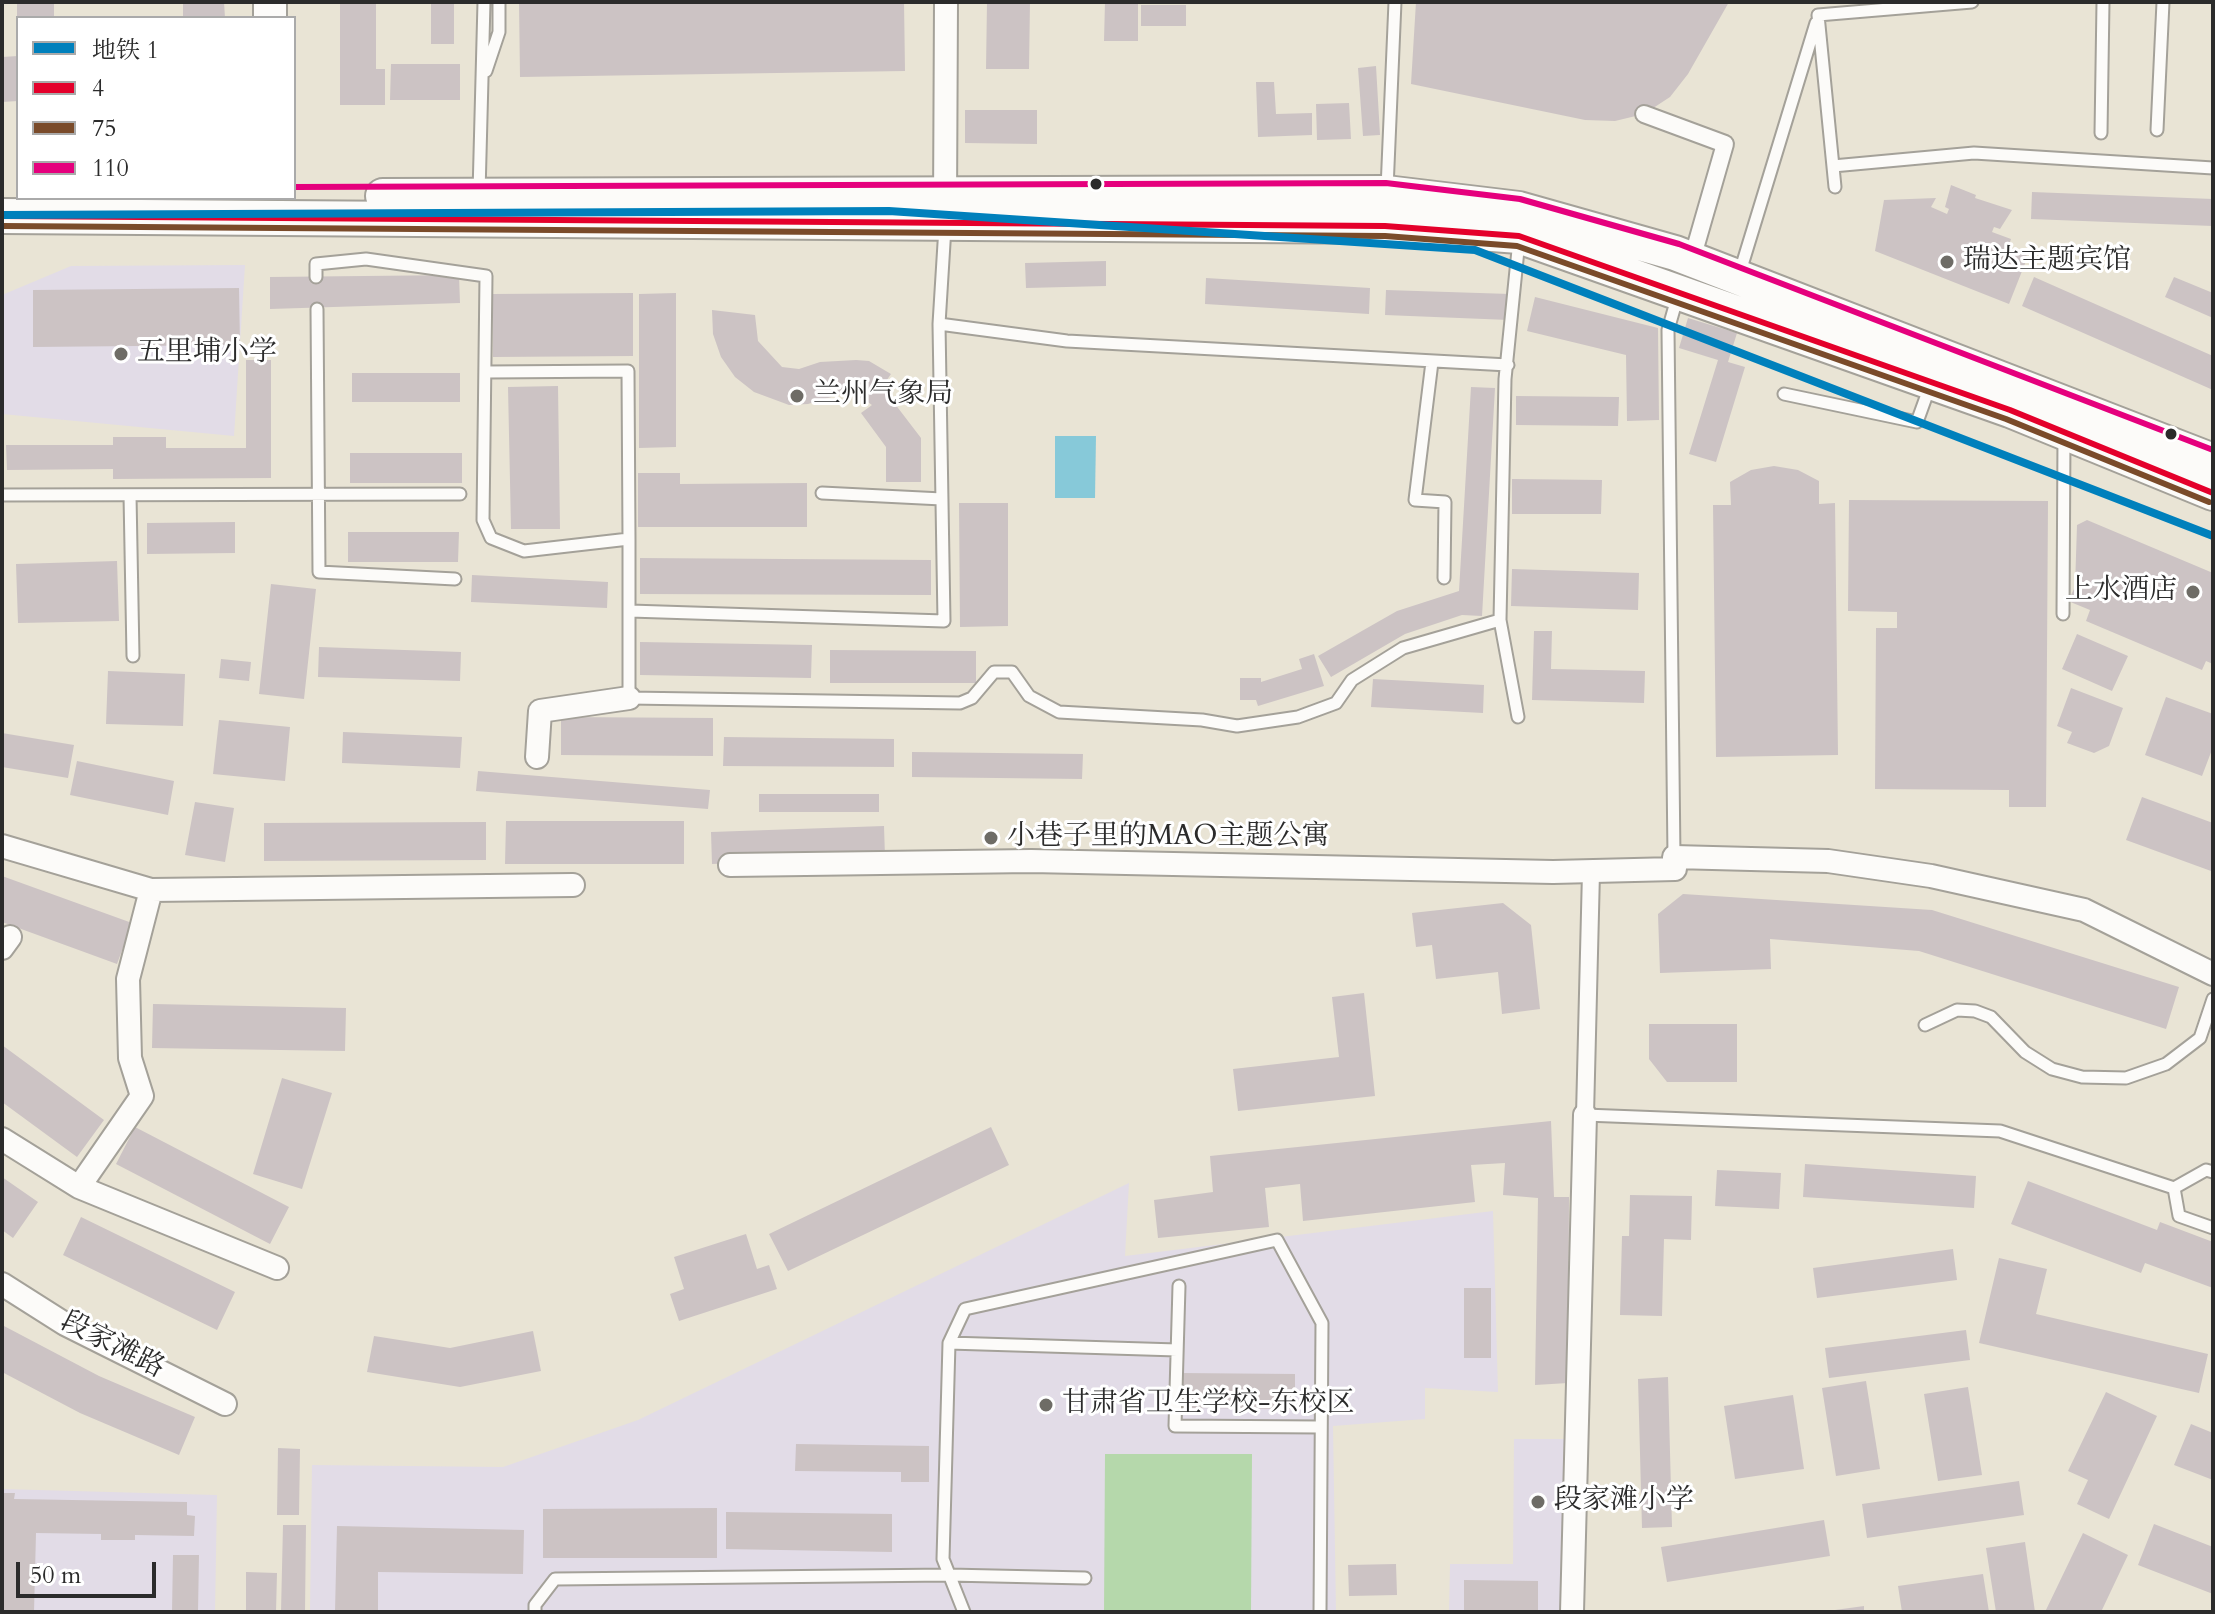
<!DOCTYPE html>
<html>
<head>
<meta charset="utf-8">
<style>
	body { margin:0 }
	#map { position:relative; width:2215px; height:1614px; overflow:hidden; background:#e9e4d5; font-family:Cardo,"Noto Serif SC",serif }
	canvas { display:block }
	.frame { position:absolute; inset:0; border:4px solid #2b2b2b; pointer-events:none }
	.legend { position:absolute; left:16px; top:16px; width:280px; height:184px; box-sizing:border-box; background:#fff; border:2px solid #aaa; margin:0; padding:10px 14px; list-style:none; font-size:24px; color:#2b2b2b }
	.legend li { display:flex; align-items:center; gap:16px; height:40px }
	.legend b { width:40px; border:2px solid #aaa }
	.scale { position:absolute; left:16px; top:1562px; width:140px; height:36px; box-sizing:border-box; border:4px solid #2b2b2b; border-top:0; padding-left:10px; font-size:24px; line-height:28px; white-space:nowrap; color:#2b2b2b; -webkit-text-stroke:6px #fff; paint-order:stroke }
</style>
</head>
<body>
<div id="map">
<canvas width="2215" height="1614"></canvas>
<div class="frame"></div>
<ul class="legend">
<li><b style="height:10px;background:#0080bc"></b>地铁 1</li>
<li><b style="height:10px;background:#e4002b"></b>4</li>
<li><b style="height:10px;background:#7a4b2a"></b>75</li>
<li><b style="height:10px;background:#e5007d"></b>110</li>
</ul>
<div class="scale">50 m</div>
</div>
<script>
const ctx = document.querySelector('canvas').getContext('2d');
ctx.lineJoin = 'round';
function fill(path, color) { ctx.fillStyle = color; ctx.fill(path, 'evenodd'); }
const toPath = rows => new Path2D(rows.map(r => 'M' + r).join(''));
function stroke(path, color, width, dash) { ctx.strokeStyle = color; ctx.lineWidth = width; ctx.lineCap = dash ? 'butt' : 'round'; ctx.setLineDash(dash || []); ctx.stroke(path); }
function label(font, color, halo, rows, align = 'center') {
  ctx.font = font + ' Cardo,"Noto Serif SC",serif'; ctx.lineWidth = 6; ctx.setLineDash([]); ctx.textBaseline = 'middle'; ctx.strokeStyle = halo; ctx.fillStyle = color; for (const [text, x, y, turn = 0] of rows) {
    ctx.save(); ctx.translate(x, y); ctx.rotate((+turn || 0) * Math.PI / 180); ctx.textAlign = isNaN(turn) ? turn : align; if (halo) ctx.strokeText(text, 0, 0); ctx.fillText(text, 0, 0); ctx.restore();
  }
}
fill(toPath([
	[245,265,234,436,2,414,2,295,71,266],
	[1129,1183,1125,1256,1493,1211,1498,1392,1425,1388,1425,1419,1333,1426,1336,1612,310,1612,312,1465,503,1467,638,1420],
	[1514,1439,1564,1439,1562,1612,1449,1612,1450,1564,1513,1564],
	[2,1489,217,1495,215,1612,2,1612]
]), '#e2dce7');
fill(toPath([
	[1105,1454,1252,1454,1251,1612,1104,1612]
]), '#b5d8ab');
fill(toPath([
	[1055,436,1096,436,1095,498,1055,498]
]), '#87c9d9');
fill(toPath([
	[17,2,54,2,54,18,17,18],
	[183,2,224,2,225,18,183,18],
	[340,2,376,2,376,69,385,69,385,105,340,105],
	[431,2,454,2,454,44,431,44],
	[519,2,904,2,905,71,520,77],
	[987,2,1030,2,1029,69,986,69],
	[1105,2,1138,2,1138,41,1104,41],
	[1416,2,1729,2,1688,74,1670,97,1644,114,1615,121,1585,120,1411,84],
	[1141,5,1186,5,1186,26,1141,26],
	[18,56,18,101,2,102,2,57],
	[391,64,460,64,460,100,390,100],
	[1376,66,1380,135,1363,136,1358,68],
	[1256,82,1274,82,1276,114,1312,113,1312,135,1258,137],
	[1349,103,1351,139,1317,140,1316,104],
	[965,110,1037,110,1037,144,965,143],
	[1951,185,1976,195,1975,198,2012,210,2000,229,1994,227,1992,232,2011,239,2008,248,2028,256,2009,304,1875,251,1884,200,1936,198,1931,207,1947,214,1949,209,1945,207],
	[2032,192,2213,199,2213,226,2031,219],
	[1106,261,1106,286,1026,288,1025,263],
	[459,275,460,303,270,309,270,277],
	[2034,277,2213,356,2213,390,2022,306],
	[2174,277,2213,293,2213,318,2165,297],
	[1206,278,1370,288,1369,314,1205,304],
	[239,288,240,345,33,347,33,290],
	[1386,290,1510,294,1509,320,1385,315],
	[633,293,633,356,493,357,493,294],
	[676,293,676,447,639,448,639,294],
	[1535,297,1658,328,1659,420,1627,421,1626,355,1527,331],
	[712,310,755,315,758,341,782,367,799,369,820,362,856,360,869,361,891,374,882,387,921,438,921,482,886,482,886,447,861,413,872,405,862,398,838,395,808,404,789,405,754,392,735,377,721,357,713,334],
	[1688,318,1737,333,1728,362,1745,367,1716,462,1689,454,1718,360,1679,348],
	[246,360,271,360,271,478,113,479,113,469,7,470,6,445,113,445,113,437,166,437,166,448,246,448],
	[352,373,460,373,460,402,352,402],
	[558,386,560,529,511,529,508,387],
	[1471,387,1495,388,1482,616,1462,615,1405,634,1331,677,1318,656,1397,611,1459,591],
	[1516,396,1619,397,1618,426,1516,425],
	[350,453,462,453,462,483,350,483],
	[1774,466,1798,470,1819,481,1819,504,1835,503,1838,755,1716,757,1713,505,1731,505,1730,482,1751,470],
	[638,473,680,473,680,484,807,483,807,527,638,527],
	[1512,479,1602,480,1601,514,1512,514],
	[1849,500,2048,501,2046,807,2009,807,2009,790,1875,789,1876,628,1897,628,1897,612,1848,611],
	[959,503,1008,503,1008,626,960,627],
	[2087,520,2213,573,2213,664,2206,661,2202,670,2086,621,2090,610,2068,601,2075,587,2077,525],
	[235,522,235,553,147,554,147,523],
	[348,532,459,532,458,562,348,562],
	[640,558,931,560,931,595,640,594],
	[117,561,119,621,18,623,16,564],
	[1512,569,1639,573,1638,610,1511,606],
	[472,575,608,582,607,608,471,602],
	[271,584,316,589,304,699,259,694],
	[1534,631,1552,631,1551,669,1645,671,1644,703,1532,700],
	[2077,634,2128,656,2112,691,2062,669],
	[640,642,812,645,811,678,640,675],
	[319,647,461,652,460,681,318,677],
	[830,650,976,651,976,683,830,683],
	[1314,654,1324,686,1258,706,1256,700,1240,700,1240,678,1261,678,1261,682,1302,669,1299,659],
	[221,659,251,662,249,681,219,678],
	[108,671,185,674,183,726,106,724],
	[1373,679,1484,685,1483,713,1371,707],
	[2071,688,2123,708,2109,746,2094,753,2067,743,2072,732,2057,726],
	[2166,697,2213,714,2213,747,2202,776,2145,755],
	[561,717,713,718,713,756,561,755],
	[219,720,290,727,285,781,213,774],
	[343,732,462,737,460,768,342,763],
	[2,733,74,745,68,778,2,767],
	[724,737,894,739,894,767,723,766],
	[912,752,1083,754,1082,779,912,777],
	[77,761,174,781,168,815,70,795],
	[478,771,710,790,708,809,476,791],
	[759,794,879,794,879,812,759,812],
	[2142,797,2213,823,2211,871,2126,840],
	[195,802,234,808,225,862,185,855],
	[506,821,684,821,684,864,505,864],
	[486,822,486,860,264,861,264,823],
	[884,826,885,857,712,864,711,832],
	[2,876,132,923,117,964,2,922],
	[1683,894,1932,910,2179,987,2166,1029,1919,951,1770,939,1771,969,1660,973,1658,914],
	[1503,903,1531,925,1540,1009,1502,1014,1498,972,1436,979,1432,945,1416,947,1412,913],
	[1364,993,1375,1096,1238,1111,1233,1069,1339,1057,1332,997],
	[153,1004,346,1008,345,1051,152,1048],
	[1649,1024,1737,1024,1737,1082,1667,1082,1649,1059],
	[2,1045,104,1120,77,1157,2,1102],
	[282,1078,332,1093,302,1189,253,1174],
	[1551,1121,1554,1197,1569,1197,1568,1383,1535,1385,1538,1198,1503,1195,1505,1163,1471,1165,1475,1202,1303,1221,1300,1184,1265,1188,1269,1227,1158,1238,1154,1200,1213,1192,1210,1156],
	[135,1127,289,1207,270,1244,116,1164],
	[991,1127,1009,1165,788,1271,769,1234],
	[1805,1164,1976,1176,1974,1208,1803,1197],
	[1717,1170,1781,1173,1779,1209,1715,1206],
	[2,1177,38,1202,13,1238,2,1230],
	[2028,1181,2157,1230,2160,1222,2213,1242,2213,1288,2145,1263,2141,1273,2011,1224],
	[1630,1195,1692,1196,1691,1240,1664,1239,1662,1316,1620,1315,1622,1236,1629,1236],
	[81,1217,235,1292,217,1330,63,1255],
	[746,1234,757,1269,769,1265,777,1289,679,1321,670,1294,684,1289,674,1257],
	[1953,1249,1957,1280,1817,1298,1813,1268],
	[1999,1258,2047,1269,2036,1314,2208,1354,2199,1393,1979,1343],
	[1464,1288,1491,1288,1491,1358,1464,1358],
	[4,1326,99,1376,195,1417,179,1455,80,1413,2,1372],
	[1966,1330,1970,1360,1829,1378,1825,1348],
	[533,1331,541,1371,460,1387,367,1372,374,1336,450,1348],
	[1180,1373,1295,1374,1295,1409,1180,1408],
	[1668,1377,1672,1527,1642,1528,1638,1379],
	[1866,1381,1880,1469,1836,1476,1822,1388],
	[1968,1387,1982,1475,1938,1481,1924,1394],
	[2106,1392,2157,1416,2109,1519,2077,1504,2088,1480,2068,1471],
	[1793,1395,1804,1469,1735,1479,1724,1406],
	[2191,1424,2213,1433,2213,1480,2174,1465],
	[796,1444,929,1446,929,1482,901,1482,901,1472,795,1471],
	[278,1448,300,1449,299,1515,277,1515],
	[2019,1481,2024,1515,1867,1538,1862,1504],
	[2,1493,15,1493,14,1499,187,1502,187,1515,195,1516,194,1536,135,1535,135,1540,101,1540,101,1534,36,1533,34,1612,2,1612],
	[717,1508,717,1558,543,1558,543,1509],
	[726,1512,892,1514,892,1552,726,1549],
	[1824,1520,1830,1556,1667,1582,1661,1547],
	[2154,1524,2213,1547,2213,1594,2138,1565],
	[283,1525,306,1525,305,1612,281,1612],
	[337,1526,524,1530,523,1574,378,1572,378,1612,335,1612],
	[2083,1533,2128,1555,2101,1612,2045,1612],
	[2025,1542,2035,1612,1996,1612,1986,1548],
	[173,1555,199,1555,198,1612,172,1612],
	[1396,1564,1397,1595,1349,1596,1348,1565],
	[246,1572,277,1573,276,1612,246,1612],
	[1983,1574,1989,1612,1902,1612,1898,1586],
	[1464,1580,1538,1581,1538,1612,1464,1612],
	[1864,1606,1864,1612,1836,1612,1835,1610]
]), '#ccc3c4');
const service = toPath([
	[486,71,499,32,499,2],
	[2157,130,2163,2],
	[2101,133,2103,2],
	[1833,166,1974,153,2213,168],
	[1835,187,1818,15,1972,2],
	[1387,189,1395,2],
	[479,193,484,2],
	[1739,275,1816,23],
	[316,277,316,264,366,259,486,276,483,520,491,538,524,551,629,539,629,698,960,703,972,698,994,672,1012,672,1029,696,1059,712,1202,720,1237,726,1298,717,1336,703,1352,680,1403,648,1500,620],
	[317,309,319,572,455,579],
	[939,324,1067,341,1508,365],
	[1432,362,1415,500,1445,502,1444,578],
	[487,372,628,371,629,539],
	[1784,394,1917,422,1930,386],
	[822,493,942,499],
	[2,495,460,494],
	[130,495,133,656],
	[630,611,944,621,939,324,945,227],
	[2063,614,2064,436],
	[1518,717,1500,620,1505,379,1519,240],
	[1674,857,1668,330,1678,295],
	[1925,1025,1957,1010,1975,1011,1991,1017,2025,1052,2052,1069,2082,1077,2126,1078,2166,1064,2200,1038,2213,999],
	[1585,1115,2000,1131,2174,1188,2206,1170,2213,1172],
	[2174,1188,2179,1216,2213,1228],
	[1179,1286,1175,1426,1319,1427],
	[949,1343,1177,1350],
	[535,1612,535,1605,555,1579,949,1575,1085,1578],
	[964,1612,943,1559,949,1343,965,1309,1277,1240,1322,1323,1320,1612]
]);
const pedestrian = toPath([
	[1644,114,1725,144,1692,259],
	[1585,1115,1591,872]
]);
const minor = toPath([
	[945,205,946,2],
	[537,757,540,711,629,698],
	[2,846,151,890,573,885],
	[730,865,1031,861,1553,872,1675,869,1674,857,1828,861,1931,876,2084,910,2213,974],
	[2,948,10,937],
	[2,1139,79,1187,277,1268],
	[79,1187,142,1096,130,1058,128,979,151,890],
	[2,1284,65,1324,225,1404],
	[1572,1612,1585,1115]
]);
const secondary = toPath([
	[270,2,270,18]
]);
const primary = toPath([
	[383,196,1386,193,1519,209,1675,253,2213,461],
	[2,216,1385,226,1519,236,2010,410,2213,493]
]);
stroke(service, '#a4a199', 15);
stroke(pedestrian, '#a4a199', 20);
stroke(minor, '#a4a199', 26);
stroke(secondary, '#a4a199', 36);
stroke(primary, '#a4a199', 38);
stroke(service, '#fcfbf9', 11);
stroke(pedestrian, '#fcfbf9', 16);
stroke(minor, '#fcfbf9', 22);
stroke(secondary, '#fcfbf9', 32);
stroke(primary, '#fcfbf9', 34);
stroke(toPath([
	[2,216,1385,226,1519,236,2010,410,2213,493]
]), '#e4002b', 6);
stroke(toPath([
	[2,226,1385,236,1517,246,2006,419,2209,502]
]), '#7a4b2a', 6);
stroke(toPath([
	[294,187,1386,183,1520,199,1679,244,2213,450]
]), '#e5007d', 6);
stroke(toPath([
	[2,215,889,211,1475,250,2213,536]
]), '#0080bc', 8);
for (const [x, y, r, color] of [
	[1096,184,7,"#2b2b2b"],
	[1947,262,8,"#6e6c66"],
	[121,354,8,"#6e6c66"],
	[797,396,8,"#6e6c66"],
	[2171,434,7,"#2b2b2b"],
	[2193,592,8,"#6e6c66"],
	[991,838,8,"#6e6c66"],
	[1046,1405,8,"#6e6c66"],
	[1538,1502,8,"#6e6c66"]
]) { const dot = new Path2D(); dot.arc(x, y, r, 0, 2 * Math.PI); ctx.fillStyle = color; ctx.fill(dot); stroke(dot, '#fff', 3); }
label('28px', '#2b2b2b', '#fff', [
	["瑞达主题宾馆",1963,262],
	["五里埔小学",137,354],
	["兰州气象局",813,396],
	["上水酒店",2177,592,"right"],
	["小巷子里的MAO主题公寓",1007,838],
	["甘肃省卫生学校-东校区",1062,1405],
	["段家滩小学",1554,1502]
], 'left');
label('28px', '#2b2b2b', '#fff', [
	["段家滩路",112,1346,27]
]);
</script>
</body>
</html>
